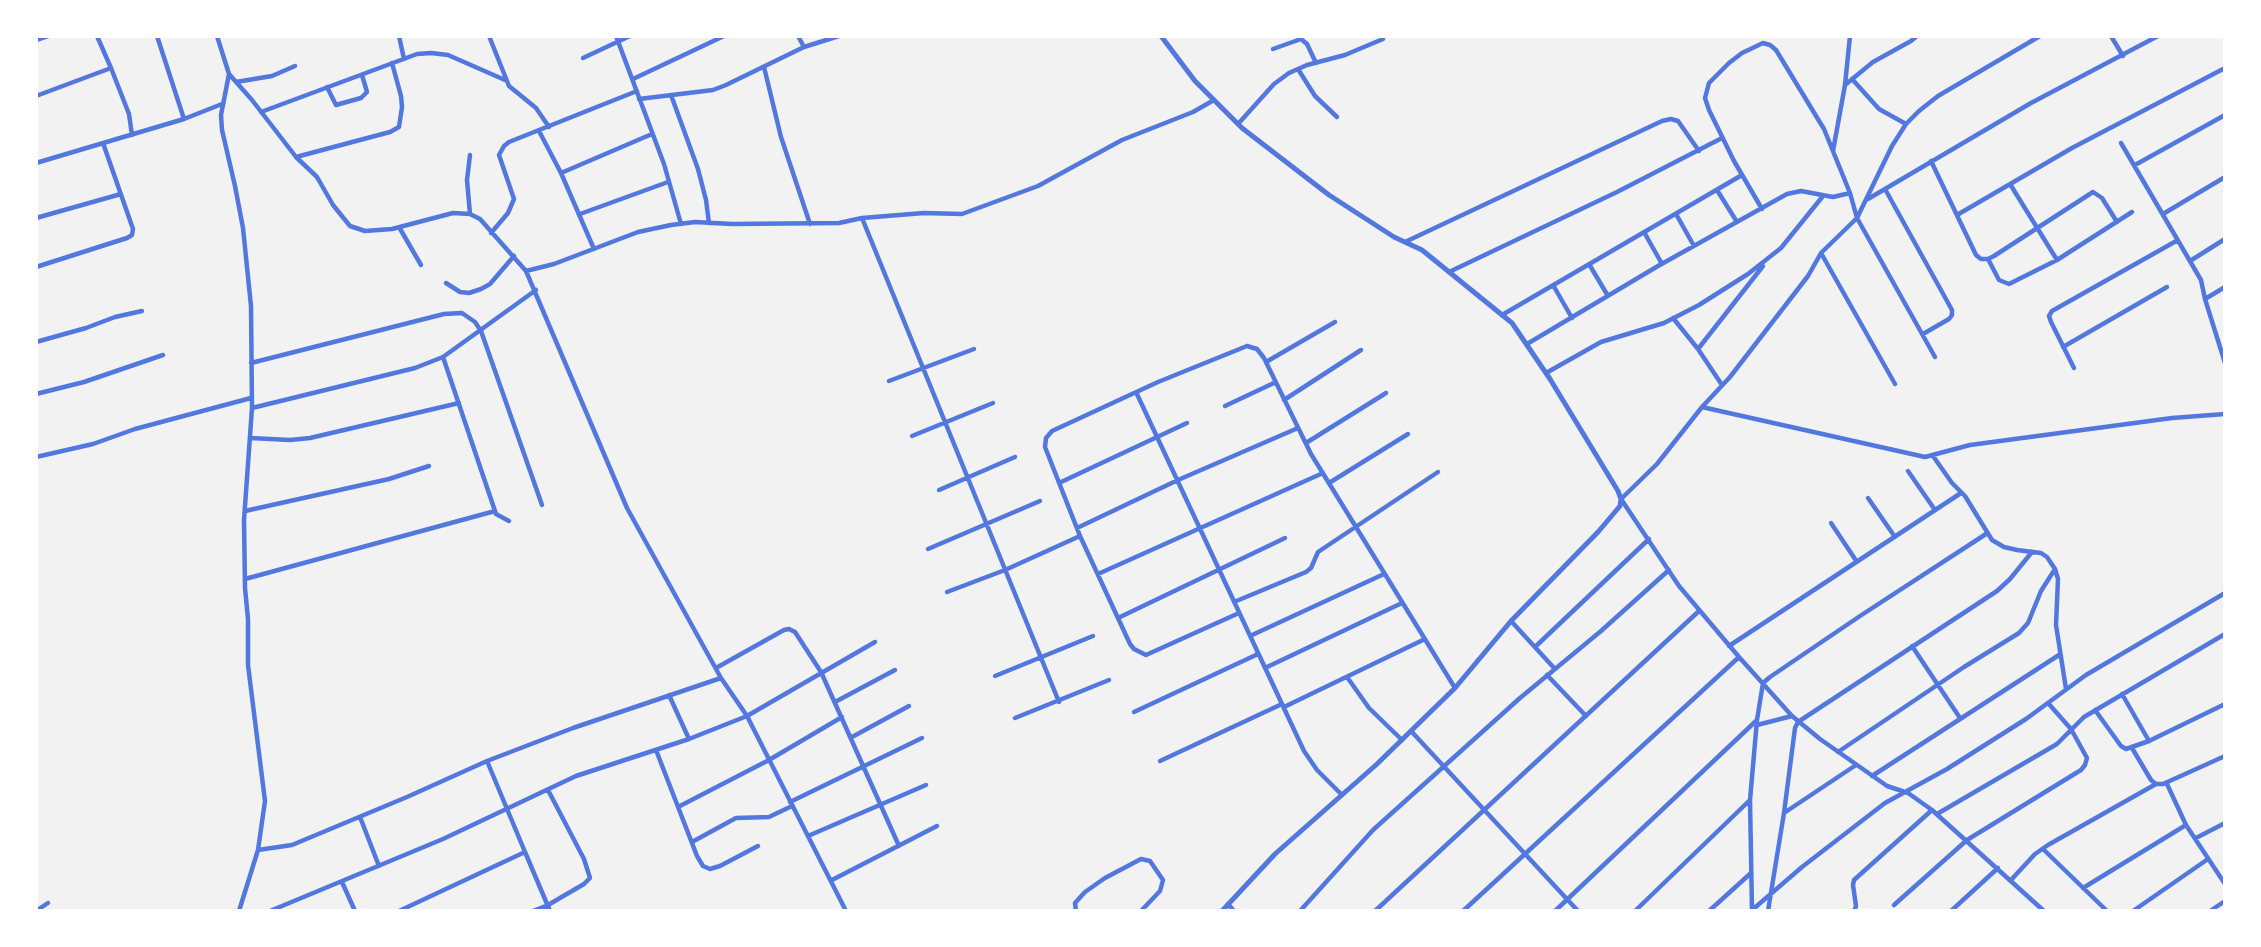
<!DOCTYPE html>
<html>
<head>
<meta charset="utf-8">
<style>
	body { margin:0 }
	#map { position:relative; width:2261px; height:947px; overflow:hidden; background:#f2f2f2; font-family:Cabin,sans-serif }
	canvas { display:block }
	.frame { position:absolute; inset:0; border:38px solid #fff; pointer-events:none }
</style>
</head>
<body>
<div id="map">
<canvas width="2261" height="947"></canvas>
<div class="frame"></div>
</div>
<script>
const ctx = document.querySelector('canvas').getContext('2d');
ctx.lineJoin = 'round';
const toPath = rows => new Path2D(rows.map(r => 'M' + r).join(''));
function stroke(path, color, width, dash) { ctx.strokeStyle = color; ctx.lineWidth = width; ctx.lineCap = dash ? 'butt' : 'round'; ctx.setLineDash(dash || []); ctx.stroke(path); }
stroke(toPath([
	[97,36,111,68],
	[157,36,184,119],
	[217,36,229,74,221,115,222,130,235,186,243,228,251,306,252,408,244,520,245,588,248,619,248,665,265,801,258,850,239,911],
	[399,36,404,59],
	[489,36,509,86,536,108,549,127],
	[616,36,664,164,681,224],
	[798,36,804,47],
	[2040,36,1938,96,1919,111,1906,124,1892,146,1857,218,1821,253,1808,276,1730,377,1702,407,1657,464,1621,499,1679,586,1739,657,1792,716,1820,739,1887,786,1908,793,1932,810,2044,911],
	[2111,36,2123,56],
	[36,40,48,36],
	[1273,49,1301,39,1307,44,1316,63],
	[583,58,630,36],
	[764,67,781,137,810,224],
	[1298,69,1315,96,1337,117],
	[229,74,252,100,296,157,317,177,333,205,350,226,365,231,392,229,453,213,470,214,480,219,526,271,554,264,638,232,671,225,695,222,732,224,839,223,862,218,924,213,962,214,1038,186,1122,140,1193,112,1214,100],
	[633,79,724,36],
	[1852,79,1879,109,1906,124],
	[236,82,272,76,295,66],
	[1845,85,1873,62,1911,41,1917,36],
	[327,87,336,105,361,98,367,92,362,75],
	[671,95,698,169,706,200,709,223],
	[36,96,111,68,129,114,132,135],
	[639,99,713,90,726,85,804,47,839,36],
	[261,112,417,54,431,53,448,55,505,80],
	[1238,124,1274,84,1289,73,1307,65,1345,55,1383,39],
	[539,131,561,173,594,249],
	[2121,143,2201,280,2205,299],
	[1833,151,1845,85,1850,36],
	[470,155,467,180,470,214],
	[296,157,390,132,399,127,402,107,401,96,392,63],
	[1931,161,1976,255,1981,259,1988,259,1994,256,2093,192,2102,198,2117,222],
	[36,163,184,119,222,104],
	[2135,165,2225,115],
	[561,173,652,134],
	[2010,184,2057,260],
	[1885,189,1952,310,1952,315,1949,319,1923,334],
	[1717,190,1737,222],
	[1868,199,2031,103,2158,36],
	[1762,209,1734,161,1709,110,1705,98,1709,83,1729,63,1742,53,1763,43,1770,45,1776,50,1824,129,1850,193,1857,218,1935,357],
	[580,214,668,182],
	[1676,214,1694,246],
	[2163,214,2225,177],
	[1957,215,2072,148,2225,68],
	[36,218,121,194],
	[862,218,1059,702],
	[399,227,421,265],
	[1644,232,1662,264],
	[491,233,508,213,514,199,499,155,504,146,509,142,637,91],
	[1405,242,1662,121,1671,119,1678,121,1699,151],
	[1821,253,1895,384],
	[1988,259,1999,280,2009,284,2057,260,2132,212],
	[2190,261,2225,239],
	[1589,264,1608,296],
	[36,267,127,238,132,235,133,229,103,143],
	[526,271,627,508,721,678,747,716,846,911],
	[1449,272,1617,192,1722,138],
	[446,283,460,292,469,293,481,289,490,284,514,256],
	[1553,285,1572,318],
	[2225,287,2205,299,2225,363],
	[1502,315,1742,175],
	[1673,318,1698,349,1722,385],
	[36,342,86,328,115,317,142,311],
	[1527,344,1658,266,1787,194,1801,191,1833,197,1850,193],
	[2063,347,2167,287],
	[1698,349,1763,266],
	[443,357,496,514,509,521],
	[1266,362,1335,322],
	[251,363,444,314,462,313,475,322,481,331,542,505],
	[2074,368,2051,322,2049,316,2052,311,2178,240],
	[1546,373,1601,342,1664,323,1699,305,1748,274,1781,248,1823,196],
	[889,381,974,349],
	[1136,392,1304,751,1317,770,1342,795],
	[36,394,84,382,163,355],
	[1284,400,1361,350],
	[1225,406,1276,382],
	[1702,407,1925,457,1970,445,2172,418,2225,414],
	[252,408,415,368,443,357,536,290],
	[912,436,993,403],
	[250,438,290,440,310,438,459,403],
	[1306,443,1386,393],
	[1933,456,1952,483,1965,496,1992,540,2004,547,2017,550,2041,553,2047,557,2055,569,2058,579,2056,625,2066,689],
	[36,457,93,444,135,429,251,398],
	[1908,471,1935,510],
	[1059,483,1187,423],
	[1329,483,1408,434],
	[939,490,1015,457],
	[1868,498,1895,537],
	[245,511,389,479,429,466],
	[1831,523,1857,562],
	[1077,528,1178,480,1298,428],
	[928,549,1040,501],
	[1098,574,1323,473],
	[245,579,495,511],
	[947,592,1005,570,1080,536],
	[1234,602,1306,572,1311,568,1318,552,1438,472],
	[1239,613,1146,655,1134,649,1130,644,1080,536,1045,447,1046,438,1052,431,1158,382,1247,346,1257,349,1264,358,1311,454,1455,688],
	[1118,618,1285,538],
	[1511,621,1555,669],
	[1250,636,1384,574],
	[1729,646,1961,493],
	[1912,646,1960,718],
	[1535,647,1649,539],
	[716,668,784,630,789,629,795,632,821,672,899,846],
	[1265,668,1402,603],
	[1547,675,1586,716],
	[995,676,1093,636],
	[1347,677,1369,708,1402,740],
	[2122,694,2149,741],
	[669,695,689,739],
	[835,702,895,670],
	[1284,707,1425,639],
	[2095,710,2121,746,2126,749,2149,741,2225,704],
	[1134,712,1258,654],
	[1015,718,1109,680],
	[1757,725,1792,716],
	[1411,731,1578,911],
	[852,737,909,706],
	[2132,748,2151,780,2156,784,2163,784,2225,756],
	[656,750,697,856,703,866,710,869,720,866,758,846],
	[1838,752,1964,667,2019,633,2028,623,2041,591,2055,569],
	[1160,761,1282,704],
	[1872,776,2059,655],
	[2167,784,2186,825,2225,884],
	[790,802,922,738],
	[678,807,769,760,842,717],
	[1784,813,1856,765],
	[1937,814,2057,744,2084,717,2225,634],
	[360,817,379,866],
	[808,836,926,785],
	[2196,838,2225,823],
	[692,842,736,818,769,817,792,806],
	[2043,849,2107,911],
	[258,850,292,845,407,797,487,761,573,728,721,678],
	[525,852,550,911],
	[832,880,937,826],
	[2011,880,2035,854,2048,845,2156,784],
	[342,882,355,911],
	[2083,888,2186,825],
	[1228,904,1234,911],
	[1894,905,1967,840,2081,770,2085,765,2087,758,2071,729,2048,703],
	[1752,910,1750,800,1757,720,1763,683,1770,677,1860,616,1986,534],
	[36,911,48,903],
	[270,911,443,839,576,776,689,739,747,716,875,642],
	[399,911,525,852,487,761],
	[533,911,548,905,584,884,590,878,584,859,548,790],
	[1076,911,1075,903,1085,892,1105,878,1141,859,1150,861,1163,880,1160,891,1141,911],
	[1300,911,1373,830,1520,698,1601,631,1669,570],
	[1375,911,1699,611],
	[1463,911,1739,657],
	[1555,911,1757,720],
	[1635,911,1750,800],
	[1709,911,1751,873],
	[1751,911,1802,867,1885,803,1947,769,2026,719,2086,675,2225,593],
	[1768,911,1784,813,1795,728,1798,722,1997,591,2010,579,2032,552],
	[1854,911,1856,906,1853,885,1854,880,1932,810],
	[1951,911,1998,868],
	[2133,911,2208,859],
	[2210,911,2225,901]
]), '#5277de', 4.5);
stroke(toPath([
	[1161,36,1195,81,1242,128,1329,195,1394,237,1422,250,1512,323,1550,379,1618,491,1621,499,1620,506,1598,532,1511,621,1455,688,1377,764,1275,854,1222,911]
]), '#5277de', 5);
</script>
</body>
</html>
